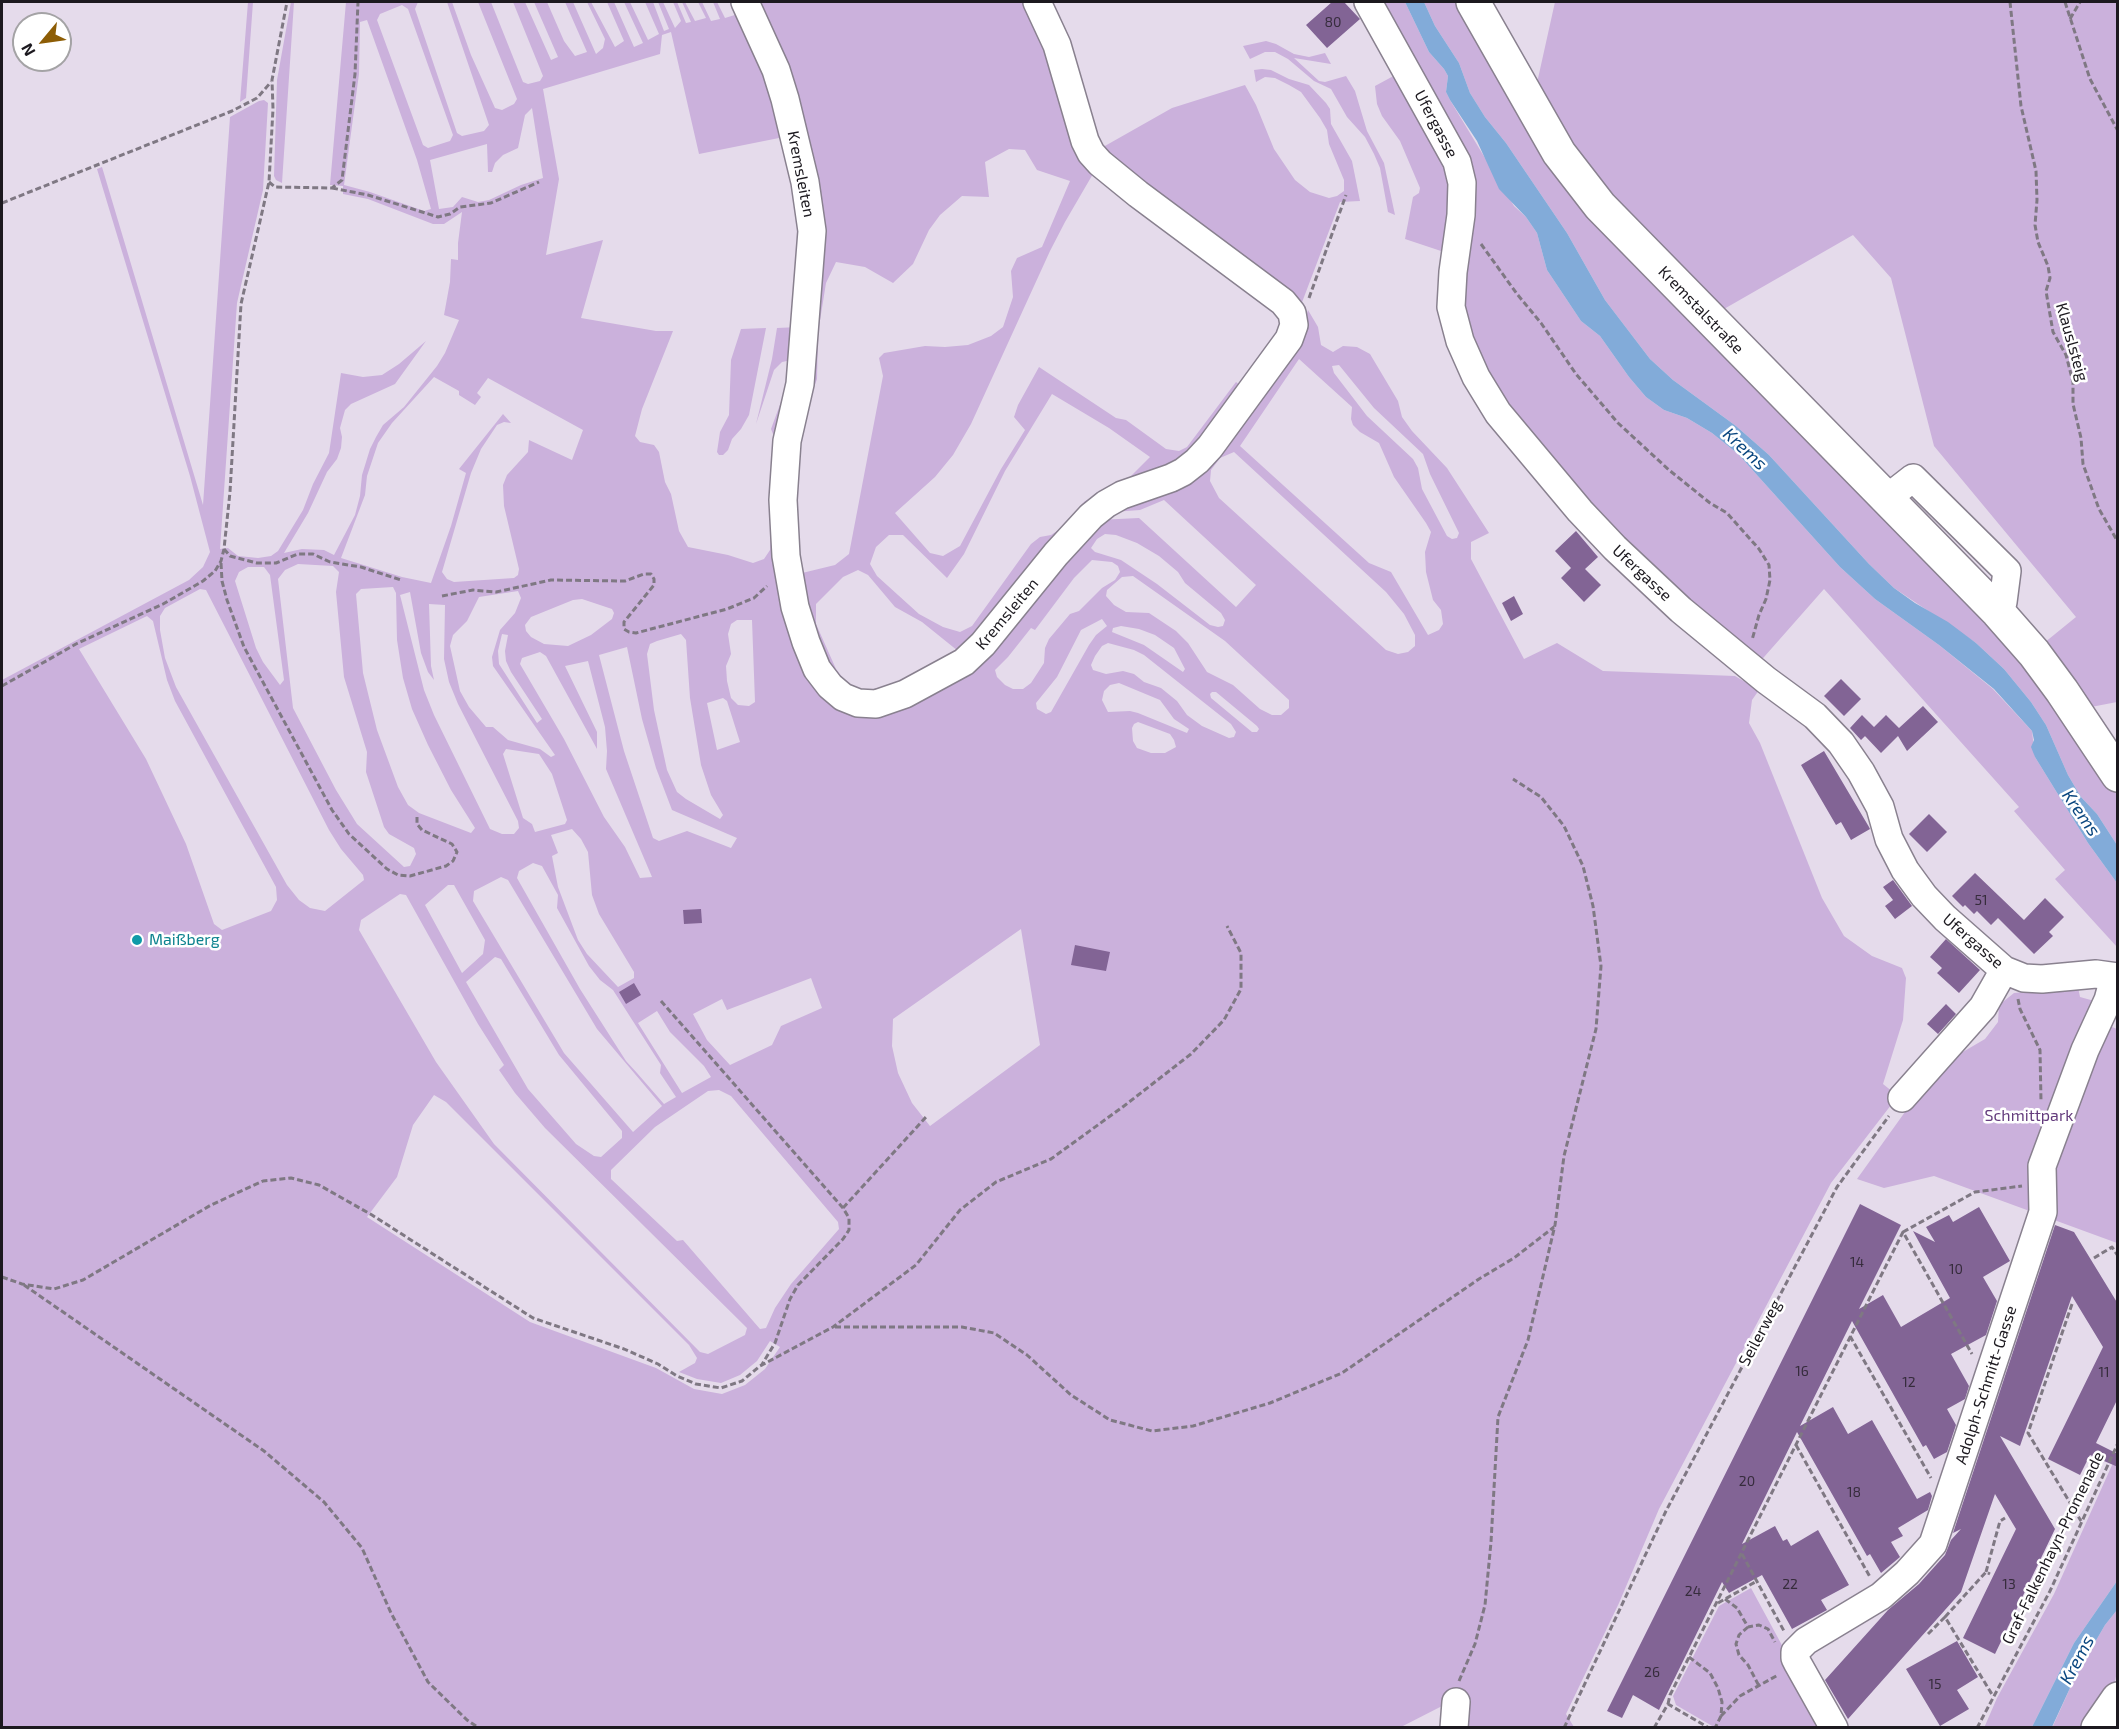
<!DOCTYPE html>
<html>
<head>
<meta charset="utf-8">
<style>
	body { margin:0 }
	#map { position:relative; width:2119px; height:1729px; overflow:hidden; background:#e5dbeb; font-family:"Exo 2",sans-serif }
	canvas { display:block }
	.frame { position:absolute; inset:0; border:3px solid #1c191f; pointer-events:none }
	.north { position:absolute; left:12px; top:12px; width:60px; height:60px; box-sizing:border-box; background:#fff; border:2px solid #a4a3a5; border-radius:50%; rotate:241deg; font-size:16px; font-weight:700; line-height:24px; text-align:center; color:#1c191f }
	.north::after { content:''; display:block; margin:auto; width:21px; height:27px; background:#8d5d05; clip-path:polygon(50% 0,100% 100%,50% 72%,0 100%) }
</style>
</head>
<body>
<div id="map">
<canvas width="2119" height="1729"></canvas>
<div class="frame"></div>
<div class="north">N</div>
</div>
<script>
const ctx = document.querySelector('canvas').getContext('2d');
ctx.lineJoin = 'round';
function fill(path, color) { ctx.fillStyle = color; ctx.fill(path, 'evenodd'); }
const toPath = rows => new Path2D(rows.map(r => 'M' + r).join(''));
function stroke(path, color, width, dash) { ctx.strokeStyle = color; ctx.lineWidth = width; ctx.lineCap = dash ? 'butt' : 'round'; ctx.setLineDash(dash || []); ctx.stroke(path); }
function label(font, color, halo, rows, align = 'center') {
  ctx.font = font + ' "Exo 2",sans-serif'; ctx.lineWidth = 5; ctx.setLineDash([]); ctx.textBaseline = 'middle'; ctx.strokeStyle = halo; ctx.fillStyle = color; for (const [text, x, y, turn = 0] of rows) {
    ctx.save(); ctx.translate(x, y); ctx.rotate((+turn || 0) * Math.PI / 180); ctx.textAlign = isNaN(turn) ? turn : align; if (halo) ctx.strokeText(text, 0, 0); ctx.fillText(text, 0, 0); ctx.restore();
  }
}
fill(toPath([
	[248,2,253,2,246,98,240,102],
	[291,2,294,2,282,183,276,180,274,176,277,80],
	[346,2,418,2,415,9,457,133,462,136,484,131,489,125,447,2,452,2,471,55,495,108,502,110,514,104,517,99,478,2,491,2,523,82,528,84,540,81,543,76,513,2,525,2,551,60,558,57,534,2,547,2,564,41,575,56,587,52,565,2,573,2,596,54,603,48,605,39,587,2,591,2,615,47,624,41,607,2,614,2,634,47,643,43,624,2,630,2,648,40,659,34,645,2,653,2,664,31,669,29,658,2,663,2,675,28,681,21,673,2,677,2,686,23,691,22,682,2,685,2,695,21,706,18,698,2,702,2,711,21,720,19,713,2,717,2,725,18,738,14,740,2,789,136,699,154,671,32,662,35,660,54,543,89,559,179,546,255,603,240,581,318,656,331,673,331,642,409,635,436,640,442,654,445,659,452,665,482,671,494,679,531,688,547,728,555,753,563,764,559,770,550,773,457,777,444,771,429,792,372,791,364,787,361,782,362,774,370,756,424,772,359,777,328,799,327,778,500,826,690,906,698,1097,520,1139,518,1236,607,1256,585,1164,500,1140,510,1100,513,1174,483,1303,326,1308,310,1318,327,1321,345,1333,352,1343,346,1357,347,1370,354,1398,401,1402,417,1412,431,1447,468,1489,533,1471,542,1471,559,1524,659,1557,643,1603,671,1735,676,1759,690,1752,700,1749,723,1760,743,1822,898,1844,936,1872,956,1902,968,1906,978,1903,1020,1883,1084,1898,1096,1831,1183,1659,1509,1619,1603,1566,1714,1574,1727,1466,1727,1446,1704,1399,1728,2,1728,2,680,189,580,203,567,210,552,190,476,97,169,102,167,203,505,230,117,259,101,264,100,268,103,263,190,237,303,220,549,228,548,238,556,258,558,271,556,278,551,303,510,313,484,329,453,341,373,363,377,382,375,399,364,426,341,395,384,351,404,345,410,340,428,342,437,341,448,337,459,327,472,308,513,284,553,302,549,324,550,334,555,355,515,360,496,362,475,370,449,376,437,383,425,404,407,437,366,445,353,459,320,444,315,450,282,451,259,458,260,458,243,462,212,444,224,433,224,368,199,343,194,343,186,330,185],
	[402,5,408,9,453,135,450,141,428,148,423,145,377,20,380,14],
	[367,20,417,160,431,209,424,211,370,192,344,185,359,74,360,22],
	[532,108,543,178,521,185,489,200,478,202,462,197,453,207,439,209,430,160,487,144,488,172,492,172,495,163,503,155,518,148,525,115],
	[1299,359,1352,407,1351,419,1353,425,1360,432,1379,443,1394,477,1426,523,1431,532,1425,552,1426,572,1433,600,1441,610,1443,624,1439,630,1428,635,1391,572,1369,563,1240,446],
	[1339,365,1374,408,1423,454,1430,474,1459,533,1457,538,1452,539,1447,536,1422,489,1418,468,1413,459,1367,416,1334,373,1332,366],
	[434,377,459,391,459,395,475,405,481,397,477,393,488,378,583,430,572,460,529,440,528,452,507,475,503,485,504,506,519,569,518,575,514,578,454,582,447,579,442,572,471,473,481,449,497,425,504,422,511,423,503,414,459,469,466,473,451,526,431,583,402,577,341,558,365,495,367,476,378,443,392,423],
	[1234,452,1386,592,1404,614,1415,635,1415,646,1408,652,1398,654,1386,650,1219,498,1210,481,1211,470,1220,458],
	[1105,534,1116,535,1137,543,1159,556,1178,572,1185,583,1221,613,1225,620,1223,626,1218,627,1210,625,1157,584,1121,560,1095,552,1091,548,1097,539],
	[1092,560,1112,562,1118,566,1120,572,1115,580,1102,588,1079,611,1070,614,1049,639,1045,648,1044,663,1031,683,1023,689,1013,689,1005,685,997,677,995,670,1008,657,1031,628,1035,630,1074,578],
	[298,564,333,566,339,572,336,592,344,677,367,752,366,772,384,827,389,834,414,848,416,854,410,866,404,867,357,824,336,790,293,708,278,579,285,570],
	[248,567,264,567,270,575,284,680,280,685,263,662,256,648,235,581,239,572],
	[1133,576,1225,641,1289,700,1289,708,1281,715,1272,715,1260,709,1233,685,1207,672,1188,643,1176,631,1149,613,1126,612,1114,605,1106,596,1107,590,1122,577],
	[393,587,396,593,397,640,403,678,412,709,428,745,451,790,475,828,471,833,419,813,408,805,398,787,377,730,363,673,356,594,361,589],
	[200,589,206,590,329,830,341,849,363,875,364,880,325,911,310,908,299,900,287,885,176,687,165,658,160,630,160,616,165,608],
	[518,591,521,598,515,613,500,630,492,657,493,666,555,755,551,757,540,749,508,740,493,727,486,727,469,707,460,691,450,646,453,635,467,621,479,597],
	[410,592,421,653,428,672,434,680,431,666,429,604,445,605,444,659,449,682,458,704,518,821,519,828,514,834,502,834,490,829,434,715,424,690,400,595],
	[582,599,612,609,614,613,612,619,591,635,568,646,544,644,531,637,526,631,525,625,531,617,573,600],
	[147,616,153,621,167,680,175,701,276,887,277,900,271,911,222,930,214,924,186,844,146,759,79,649],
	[1102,619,1107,626,1096,635,1089,645,1051,712,1046,714,1037,709,1036,703,1057,677,1081,630],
	[737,620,752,620,755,702,749,706,738,705,731,698,727,681,726,666,731,654,728,634,731,624],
	[1121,626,1139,629,1155,635,1174,648,1185,669,1183,672,1144,645,1112,632,1113,628],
	[502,634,508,635,505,651,506,661,511,672,542,719,537,723,499,664,498,651],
	[681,634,686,640,690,698,701,765,711,795,723,815,720,819,686,799,677,792,667,770,654,710,647,654,650,644,657,641],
	[1108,643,1134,650,1144,655,1231,724,1236,732,1234,737,1229,738,1202,726,1187,715,1177,701,1161,688,1144,682,1134,674,1123,671,1106,674,1093,670,1091,665,1095,656,1102,646],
	[627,647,642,719,656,768,672,810,737,838,731,848,687,831,659,841,653,838,624,751,599,655],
	[540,652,546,656,597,749,597,732,565,666,588,661,605,727,607,751,606,769,652,877,640,878,625,847,604,817,564,739,520,664,522,658],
	[1119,683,1160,700,1174,719,1189,729,1187,733,1138,713,1130,711,1108,712,1102,700,1104,691,1110,685],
	[1212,692,1216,692,1257,726,1259,729,1257,732,1252,732,1211,698,1210,694],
	[723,698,727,701,740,742,717,750,707,703],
	[1138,722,1170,734,1174,740,1176,747,1165,753,1151,753,1137,748,1133,741,1132,728,1134,724],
	[506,749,539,754,552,774,567,820,565,824,535,832,532,824,523,818,503,754],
	[572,829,581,839,588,852,592,895,599,914,634,972,634,978,618,987,587,954,578,940,558,887,552,856,558,853,551,835],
	[533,863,542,866,558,895,557,908,589,966,600,980,613,990,661,1065,660,1073,676,1097,664,1104,637,1073,626,1061,580,989,517,878,519,871],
	[501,877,508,880,597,1029,662,1106,633,1132,564,1053,473,901,474,891],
	[448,885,454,885,485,940,483,954,462,973,425,905],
	[400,894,406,895,478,1024,504,1065,499,1070,515,1093,545,1128,747,1328,745,1335,708,1354,700,1352,494,1144,436,1062,359,930,361,920],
	[1021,929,1040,1045,930,1126,912,1103,898,1073,892,1046,893,1019],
	[495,957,501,959,559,1055,622,1131,622,1138,601,1157,594,1156,576,1144,528,1089,466,982],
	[811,978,822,1008,781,1026,772,1045,730,1065,707,1040,693,1014,722,999,727,1010],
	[657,1011,670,1032,704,1066,711,1077,682,1093,638,1023],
	[719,1090,731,1096,838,1222,839,1229,791,1284,775,1308,766,1328,760,1329,683,1240,677,1241,611,1179,611,1170,655,1127,708,1091],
	[434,1095,446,1102,689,1345,697,1358,695,1363,679,1372,697,1379,721,1383,740,1375,757,1361,770,1341,780,1347,765,1369,745,1385,722,1394,694,1389,656,1368,530,1322,367,1217,397,1177,413,1125],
	[750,2,1031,2,1051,47,1078,143,1088,160,1097,167,1065,222,1050,251,971,424,953,455,935,477,895,513,930,553,943,556,960,546,1001,469,1025,430,1014,417,1018,405,1039,367,1116,418,1126,420,1166,449,1179,451,1187,447,1236,382,1246,390,1193,457,1168,473,1119,491,1102,500,1087,513,1053,551,979,642,963,655,922,622,895,607,868,575,858,570,843,577,816,604,816,624,836,669,851,689,864,699,846,694,833,683,821,666,810,640,800,605,790,555,787,500,791,442,804,385,816,230,809,180,790,97,780,68],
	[1009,149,1025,150,1037,170,1070,181,1042,247,1017,258,1011,271,1013,297,1003,327,991,336,968,345,945,347,925,346,884,353,879,358,883,376,849,554,835,565,798,574,794,555,792,515,793,473,796,439,817,379,818,333,826,283,836,262,865,267,893,283,913,264,929,230,940,215,962,196,989,197,985,162],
	[1052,394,1109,428,1150,457,1125,482,1085,501,1060,529,1051,535,1040,537,1031,544,972,626,960,632,943,627,919,614,877,576,870,564,876,547,889,535,903,535,947,578,964,554,1005,471],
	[1379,2,1405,2,1429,52,1444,69,1448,76,1446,92,1450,100,1514,206,1526,217,1537,233,1547,270,1581,321,1600,336,1629,377,1646,397,1664,410,1687,418,1712,433,1738,454,1840,567,1875,599,1939,645,1993,689,2032,731,2035,757,2088,843,2117,883,2117,947,2055,879,2065,870,2014,811,2019,807,1824,589,1757,665,1585,506,1483,373,1460,305,1472,220],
	[1424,2,1455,2,1510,97,1636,265,1730,362,1989,619,2053,697,2117,795,2117,845,2097,814,2081,797,2068,775,2046,725,2031,702,2004,669,1976,643,1894,588,1869,564,1769,455,1736,426,1673,380,1650,359,1605,300,1567,233,1506,143,1485,117,1470,93,1459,63,1435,26],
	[1555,2,2117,2,2117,702,2091,707,2044,643,2076,617,1934,446,1891,278,1853,235,1724,309,1614,198,1568,138,1537,83],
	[1266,41,1276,44,1294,54,1309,57,1325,53,1331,64,1294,58,1319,81,1325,82,1346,76,1355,91,1367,131,1384,163,1395,215,1388,212,1380,168,1374,154,1365,137,1347,117,1331,89,1314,81,1288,59,1275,52,1265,52,1250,59,1243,46],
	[1262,69,1271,70,1289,79,1309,85,1326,103,1330,109,1331,124,1352,161,1360,201,1340,202,1301,305,1096,151,1172,108,1245,85,1256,105,1274,149,1295,180,1310,192,1329,198,1337,196,1344,191,1344,180,1329,144,1327,130,1320,118,1301,92,1289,85,1275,78,1265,77,1256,82,1254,70],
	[1399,73,1449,165,1447,253,1405,239,1413,197,1419,193,1420,188,1400,141,1382,116,1377,104,1375,86],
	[766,328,749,415,741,429,732,439,728,450,723,455,719,455,717,452,720,432,729,415,731,360,741,329],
	[2078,987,2080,997,2098,1002,2092,1019,2117,1029,2117,1243,1934,1176,1884,1188,1857,1179,1915,1098,1944,1063,1985,1039,1998,1022,1999,1005,2014,993],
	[2117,1454,2117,1581,2074,1643,2032,1727,1984,1728,1997,1698,2054,1594],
	[1751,1588,1784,1649,1828,1727,1714,1727,1676,1705,1673,1696,1719,1606],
	[2117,1610,2118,1665,2115,1682,2084,1727,2052,1728,2076,1675,2105,1625]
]), '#cbb1dc');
fill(toPath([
	[1405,2,1424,2,1435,26,1459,63,1470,93,1485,117,1506,143,1567,233,1605,300,1650,359,1673,380,1736,426,1769,455,1869,564,1894,588,1915,603,1948,622,1976,643,2004,669,2031,702,2046,725,2068,775,2081,797,2097,814,2117,845,2117,883,2088,843,2035,757,2031,747,2034,740,2032,731,1994,689,1939,645,1875,599,1840,567,1738,454,1712,433,1687,418,1664,410,1646,397,1629,377,1600,336,1581,321,1547,270,1537,233,1526,217,1499,189,1477,141,1450,100,1446,92,1448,76,1444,69,1429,52],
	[2117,1581,2117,1610,2105,1625,2076,1675,2052,1727,2032,1727,2074,1643]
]), '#82abd9');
fill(toPath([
	[1332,2,1344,2,1360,19,1327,48,1306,25],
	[1576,531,1598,557,1585,569,1601,585,1584,602,1561,578,1571,568,1555,551],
	[1514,596,1523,614,1511,621,1502,603],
	[1841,679,1861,699,1844,716,1824,696],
	[1923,706,1938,722,1907,751,1898,736,1881,753,1865,736,1868,733,1861,740,1850,728,1862,715,1874,727,1886,715,1899,728],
	[1824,751,1869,827,1870,829,1851,840,1841,822,1836,825,1801,765],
	[1929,814,1947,832,1927,852,1909,834],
	[1975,873,2024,920,2045,898,2064,917,2049,932,2053,936,2034,954,1998,918,1991,925,1977,911,1974,914,1965,905,1963,907,1952,896],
	[1893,880,1912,906,1895,919,1885,906,1893,900,1883,887],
	[701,909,702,923,684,924,683,910],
	[1946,939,1980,970,1959,993,1937,973,1942,968,1930,957],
	[1075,945,1110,952,1106,971,1071,965],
	[634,983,641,995,626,1004,619,992],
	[1946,1004,1956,1014,1938,1034,1927,1024],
	[1860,1204,1901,1225,1859,1309,1883,1295,1901,1327,1950,1298,1913,1231,1935,1242,1926,1227,1949,1215,1953,1222,1979,1207,2010,1261,1983,1277,1997,1301,1986,1335,1951,1354,1969,1386,1965,1399,1947,1409,1956,1425,1947,1452,1934,1459,1926,1445,1923,1447,1852,1321,1800,1426,1833,1407,1848,1434,1872,1420,1917,1499,1930,1492,1932,1496,1928,1510,1898,1528,1903,1536,1891,1542,1900,1557,1881,1573,1870,1554,1867,1556,1797,1432,1742,1544,1775,1526,1783,1541,1787,1539,1791,1546,1818,1530,1849,1585,1821,1600,1827,1610,1792,1629,1762,1575,1729,1593,1722,1582,1659,1710,1633,1695,1622,1718,1607,1711],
	[2055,1225,2074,1232,2118,1304,2118,1398,2096,1443,2118,1454,2118,1467,2090,1455,2080,1475,2048,1459,2103,1347,2072,1296,2020,1446,2000,1436,2055,1529,1995,1654,1963,1638,2016,1529,1995,1494,1961,1592,1848,1719,1825,1680,1888,1610,1919,1584,1945,1555,1951,1540,1961,1529,1953,1533],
	[1957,1641,1978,1677,1957,1690,1969,1709,1940,1726,1906,1669]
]), '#826495');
const minor = toPath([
	[745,2,776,70,785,99,805,182,812,231,800,384,787,441,783,500,786,556,795,607,806,642,817,669,830,686,843,697,858,703,876,704,905,694,964,662,983,644,1056,554,1091,516,1106,504,1122,495,1171,478,1183,472,1197,461,1210,447,1289,339,1294,325,1292,313,1283,302,1138,194,1100,163,1091,153,1085,141,1057,45,1037,2],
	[1368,2,1457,162,1462,183,1461,215,1453,272,1451,307,1460,341,1476,377,1498,413,1580,511,1615,548,1681,610,1766,680,1815,716,1841,743,1861,772,1880,807,1889,839,1905,870,1924,896,1945,918,2004,970,2024,978,2042,979,2096,974,2118,977],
	[1886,499,1913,478,2007,571,2003,602,1998,612],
	[1902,1098,1983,1007,2004,970],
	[1454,1728,1456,1702],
	[1834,1728,1798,1664,1795,1658,1795,1652,1806,1641,1881,1596,1907,1573,1933,1544,2043,1212,2042,1166,2085,1050,2108,1000,2114,978]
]);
const major = toPath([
	[1473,2,1559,153,1600,206,1998,612,2034,653,2062,691,2118,775],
	[2098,1728,2118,1699]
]);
stroke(minor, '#89818f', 30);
stroke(major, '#89818f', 36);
stroke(toPath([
	[2010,2,2021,106,2036,171,2037,200,2035,225,2038,242,2048,266,2050,278,2046,291,2053,332,2066,355,2073,382,2073,404,2081,438,2083,464,2099,509,2118,542],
	[2065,2,2090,79,2118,131],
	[2070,19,2080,2],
	[269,182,275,187,332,188,342,180,355,74,358,2],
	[332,188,368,195,438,217,450,214,460,207,491,203,539,182],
	[2,203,232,111,257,98,271,82],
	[1481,244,1517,294,1541,323,1576,374,1618,423,1669,470,1710,503,1727,513,1759,549,1769,565,1770,580,1766,599,1759,615,1752,640],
	[1309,298,1346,195],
	[224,549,230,556,257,563,276,563,298,554,313,554,330,562,361,567,401,580],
	[221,563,222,581,227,600,244,647,332,810,349,834,387,869,398,875,410,876,446,866,453,861,457,852,452,844,422,830,417,824,417,817],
	[442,596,473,590,496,592,551,580,625,581,644,574,651,574,654,579,654,585,624,622,624,629,629,632,636,633,727,609,754,598,767,586],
	[2,686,76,644,163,604,203,581,215,571,221,561,224,549,230,492,241,304,269,182,273,109,272,80,287,2],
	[2018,999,2020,1009,2040,1050,2041,1101],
	[661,1001,843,1208,849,1218,849,1230,843,1239,798,1285,790,1299,775,1343,761,1366],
	[843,1208,926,1117],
	[1903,1232,1975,1192,2022,1186],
	[2094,1258,2112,1247,2118,1256],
	[2,1277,22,1284,54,1289,83,1280,211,1205,263,1181,291,1178,319,1185,372,1215,533,1318,624,1349,658,1364,677,1376,696,1384,721,1388,742,1381,760,1366,833,1327,916,1265,960,1210,996,1182,1051,1159,1124,1106,1191,1054,1224,1020,1241,989,1241,953,1227,926],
	[24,1285,264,1451,324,1502,362,1548,391,1613,428,1682,467,1720,479,1728],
	[2072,1304,2028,1433,2081,1521],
	[835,1327,962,1327,994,1333,1027,1355,1071,1395,1110,1420,1152,1431,1193,1426,1270,1403,1342,1373,1479,1279,1514,1258,1554,1227],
	[1850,1336,1931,1478],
	[1796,1445,1870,1577],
	[1742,1554,1784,1631],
	[1986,1572,2000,1521,2005,1518],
	[1725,1599,1737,1608,1748,1627,1759,1625,1768,1629,1775,1642],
	[1718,1603,1757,1581],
	[1945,1617,1986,1572,1990,1574],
	[1748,1627,1739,1635,1736,1644,1739,1655,1748,1665,1759,1686],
	[1928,1634,1945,1617,1993,1696],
	[1689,1657,1710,1673,1718,1688,1722,1702,1721,1716,1715,1728],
	[1459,1681,1475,1644,1485,1605,1491,1542,1498,1417,1528,1340,1555,1225,1564,1156,1596,1029,1601,966,1593,906,1583,866,1564,826,1541,797,1513,779],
	[1668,1704,1670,1695,1903,1232,1972,1354],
	[1721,1716,1740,1696,1778,1675],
	[1564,1728,1666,1511,1837,1187,1889,1116],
	[1654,1728,1668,1704,1709,1728],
	[1977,1728,2050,1591,2118,1443]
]), '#7f7883', 3, [6, 3]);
stroke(minor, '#fff', 27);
stroke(major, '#fff', 33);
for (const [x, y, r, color] of [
	[137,940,6,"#0f9aa8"]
]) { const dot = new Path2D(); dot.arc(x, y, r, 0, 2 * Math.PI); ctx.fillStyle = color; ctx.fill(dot); stroke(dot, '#fff', 2); }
label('14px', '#362c3c', null, [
	["80",1333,22],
	["51",1981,900],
	["14",1857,1262],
	["10",1956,1269],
	["16",1802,1371],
	["11",2104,1372],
	["12",1909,1382],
	["20",1747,1481],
	["18",1854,1492],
	["22",1790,1584],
	["13",2009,1584],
	["24",1693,1591],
	["26",1652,1672],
	["15",1935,1684]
]);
label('16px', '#1c191f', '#fff', [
	["Ufergasse",1436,124,62],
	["Kremsleiten",801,174,79],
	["Kremstalstraße",1701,310,46],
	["Klauslsteig",2072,342,74],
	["Ufergasse",1642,573,43],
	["Kremsleiten",1007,614,-50],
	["Ufergasse",1973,941,41],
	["Seilerweg",1760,1333,-62],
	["Adolph-Schmitt-Gasse",1986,1385,-72],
	["Graf-Falkenhayn-Promenade",2053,1548,-64]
]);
label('16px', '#0d838f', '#fff', [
	["Maißberg",149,940]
], 'left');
label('16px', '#643c7d', '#fff', [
	["Schmittpark",2029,1116]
]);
label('italic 18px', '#09467f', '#fff', [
	["Krems",1745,449,43],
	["Krems",2081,813,55],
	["Krems",2077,1660,-62]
]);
</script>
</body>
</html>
